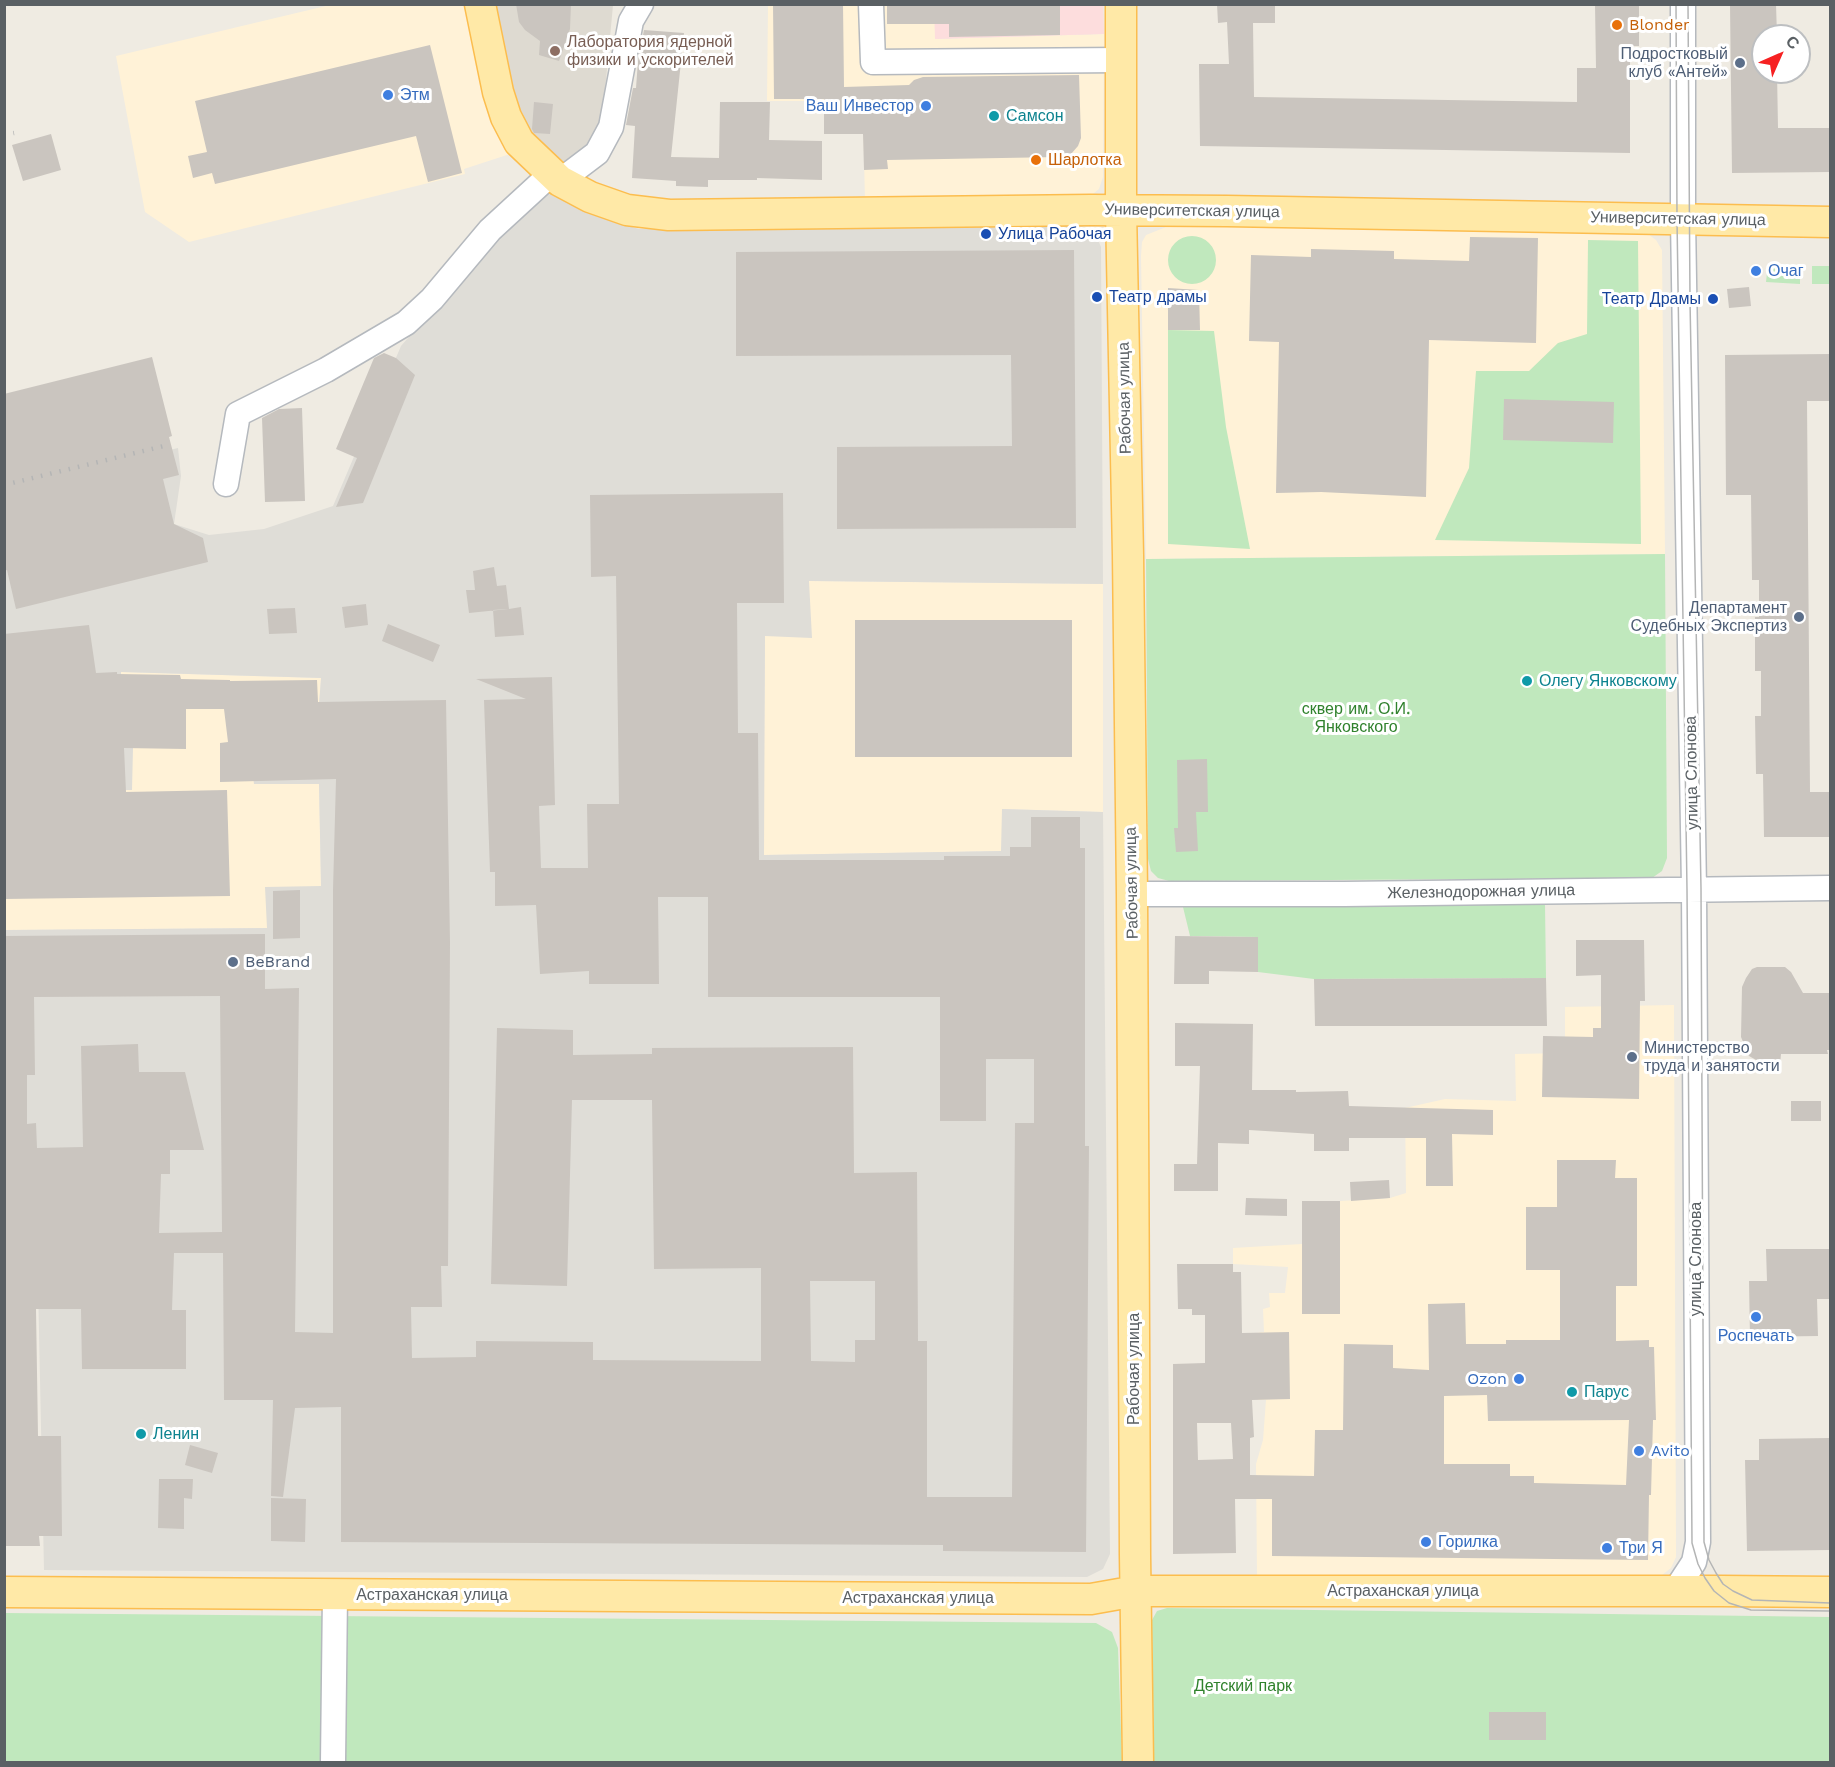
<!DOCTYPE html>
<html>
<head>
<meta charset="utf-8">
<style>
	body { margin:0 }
	#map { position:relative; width:1835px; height:1767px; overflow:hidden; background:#efebe2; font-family:"Work Sans",sans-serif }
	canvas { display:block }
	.frame { position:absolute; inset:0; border:6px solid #5a6064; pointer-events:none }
	.north { position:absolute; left:1751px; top:24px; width:60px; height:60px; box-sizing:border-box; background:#fff; border:2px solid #bdbfc1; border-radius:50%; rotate:45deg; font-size:16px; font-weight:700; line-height:24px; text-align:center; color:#5a6064 }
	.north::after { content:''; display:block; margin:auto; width:21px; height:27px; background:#f62122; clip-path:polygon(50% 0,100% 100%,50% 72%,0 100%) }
</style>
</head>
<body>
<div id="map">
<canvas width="1835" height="1767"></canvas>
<div class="frame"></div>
<div class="north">С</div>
</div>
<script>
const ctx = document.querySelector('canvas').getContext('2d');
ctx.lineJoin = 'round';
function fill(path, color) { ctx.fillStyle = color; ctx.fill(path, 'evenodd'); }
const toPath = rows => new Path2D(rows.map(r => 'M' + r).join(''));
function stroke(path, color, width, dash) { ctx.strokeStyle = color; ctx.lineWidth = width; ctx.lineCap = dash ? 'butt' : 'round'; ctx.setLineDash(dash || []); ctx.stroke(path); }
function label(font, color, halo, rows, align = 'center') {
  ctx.font = font + ' "Work Sans",sans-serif'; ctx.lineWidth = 6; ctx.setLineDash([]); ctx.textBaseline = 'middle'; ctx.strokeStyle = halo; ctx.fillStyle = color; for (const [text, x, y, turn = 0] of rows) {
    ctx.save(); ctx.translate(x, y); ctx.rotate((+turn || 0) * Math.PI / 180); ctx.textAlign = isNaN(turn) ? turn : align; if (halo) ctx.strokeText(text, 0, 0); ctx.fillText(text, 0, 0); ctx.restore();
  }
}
fill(toPath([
	[330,5,467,5,510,154,464,169,465,174,189,242,145,212,116,56],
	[768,5,934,5,936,39,1104,34,1103,177,1099,189,1089,197,865,202,863,113,846,101,767,101],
	[1171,225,1645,232,1656,240,1662,250,1665,554,1146,559,1141,256,1142,242,1146,235],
	[809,581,1103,584,1103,812,1003,809,1002,851,763,855,765,636],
	[121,672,321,678,319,705,319,784,321,886,267,928,5,930,4,790,120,747],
	[1674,1005,1676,1557,1671,1568,1662,1575,1257,1577,1256,1464,1263,1440,1266,1400,1258,1400,1257,1333,1264,1332,1263,1309,1270,1307,1269,1293,1285,1293,1288,1267,1233,1264,1233,1248,1302,1244,1340,1201,1390,1198,1406,1193,1405,1108,1445,1099,1516,1101,1515,1054,1565,1053,1565,1007]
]), '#fff2d7');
fill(toPath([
	[545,189,597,216,639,229,1082,226,1095,233,1101,247,1103,584,809,581,812,638,765,636,764,855,1001,851,1002,809,1103,812,1110,1554,1103,1569,1087,1577,44,1570,35,1141,5,1141,5,930,267,928,265,887,321,886,319,784,254,784,244,707,319,705,321,678,121,672,120,747,133,748,132,790,5,790,4,490,178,448,181,476,174,524,209,535,264,529,333,506,401,346,491,243]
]), '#dfddd7');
fill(toPath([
	[492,5,613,5,603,112,590,146,566,169,529,136,519,116]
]), '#dedad1');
fill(toPath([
	[934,5,1103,5,1104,34,935,39]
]), '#fddddd');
fill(toPath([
	'1168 260a24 24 0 1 1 48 0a24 24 0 1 1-48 0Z',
	[1588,240,1638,241,1641,544,1435,540,1469,468,1476,371,1529,371,1558,343,1587,334],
	[1768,264,1800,265,1800,284,1766,282],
	[1812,266,1830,266,1830,284,1812,284],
	[1168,330,1214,331,1226,427,1250,549,1168,544],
	[1665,554,1667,858,1662,871,1652,878,1169,881,1158,878,1151,871,1148,859,1146,559],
	[1545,904,1546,978,1314,979,1258,972,1258,937,1190,936,1183,907],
	[1167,1608,1830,1617,1830,1762,1154,1762,1152,1620,1157,1611],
	[5,1613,1096,1623,1112,1632,1118,1648,1122,1762,5,1762]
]), '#c0e8bd');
fill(toPath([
	[516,4,571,4,570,29,559,61,539,55,540,41,525,30,519,22],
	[773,4,843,4,844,87,909,85,914,80,923,77,1079,75,1081,138,1078,146,1071,154,1059,157,887,160,888,169,864,170,863,134,824,134,824,99,774,99],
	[887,4,1060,4,1060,35,949,37,949,24,887,24],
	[1217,4,1275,4,1275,23,1253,23,1254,97,1577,102,1577,68,1596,68,1595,4,1639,4,1639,46,1630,46,1630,153,1200,146,1199,64,1229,64,1227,22,1218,23],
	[1730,4,1776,4,1777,36,1763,36,1763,72,1777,72,1778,128,1830,128,1830,172,1732,173],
	[644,30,684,33,671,157,719,158,720,102,770,102,769,140,822,141,822,180,757,178,757,180,708,180,708,187,676,186,676,181,632,178,635,126,626,125,633,88,636,88,638,61],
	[430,45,462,173,428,182,416,136,215,184,212,173,193,178,188,156,207,152,195,101],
	[534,102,553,104,550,134,534,133,532,129],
	[51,134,61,170,23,181,12,145],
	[1470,237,1538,238,1536,343,1429,340,1426,497,1321,492,1276,493,1279,342,1249,341,1251,255,1311,257,1311,249,1394,251,1394,259,1469,261],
	[1074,250,1076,528,837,529,837,447,1012,446,1011,355,736,356,736,252],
	[1749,287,1751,306,1729,308,1727,289],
	[1168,288,1199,290,1200,330,1168,330],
	[384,353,396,358,415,375,363,503,336,507,357,458,336,449,374,358],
	[1830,354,1830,401,1807,401,1810,792,1830,792,1830,837,1764,837,1763,774,1756,774,1755,716,1761,716,1761,671,1755,671,1755,617,1759,617,1759,580,1752,580,1751,495,1726,495,1725,355],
	[152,357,172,436,169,437,179,475,163,479,174,524,203,538,208,562,16,609,7,570,4,571,4,394],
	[1504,399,1614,402,1613,443,1503,440],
	[302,408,305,501,265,502,262,418,279,409],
	[783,493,784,603,737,603,738,733,758,733,759,860,944,860,944,856,1010,856,1010,847,1031,847,1031,817,1080,817,1080,848,1085,848,1085,1146,1089,1146,1086,1552,943,1551,943,1545,341,1542,341,1407,295,1408,283,1497,271,1496,273,1400,224,1400,223,1253,174,1253,172,1310,186,1310,186,1369,82,1369,81,1309,36,1309,38,1436,61,1436,62,1536,39,1536,40,1546,4,1546,4,936,265,934,265,989,299,988,295,1332,333,1333,333,890,336,779,220,782,220,743,228,742,224,709,186,709,186,749,124,748,126,792,227,790,230,896,4,899,4,634,89,625,96,673,117,672,117,674,180,675,181,679,230,680,230,681,317,680,318,702,446,700,450,943,448,1266,441,1266,442,1307,411,1307,412,1358,476,1357,476,1341,593,1342,593,1360,761,1361,761,1268,654,1269,652,1100,572,1100,567,1286,491,1284,497,1028,573,1030,573,1055,652,1054,652,1048,853,1047,854,1173,917,1172,918,1341,927,1341,927,1497,1012,1497,1015,1123,1034,1123,1034,1059,986,1059,986,1121,940,1121,940,997,708,997,708,897,658,897,659,984,589,984,589,971,540,974,536,905,495,906,495,872,490,872,484,700,526,699,476,679,552,677,555,805,539,806,541,868,588,868,587,804,619,804,616,576,591,577,590,495],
	[220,996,222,1232,159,1233,161,1174,170,1174,170,1150,204,1150,185,1072,139,1072,138,1044,81,1046,83,1147,37,1148,36,1123,27,1124,27,1075,35,1075,34,997],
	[810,1281,875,1281,875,1340,855,1340,855,1362,811,1361],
	[494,567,497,586,506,585,509,609,521,607,524,635,495,637,493,610,508,609,469,613,466,590,475,590,473,571],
	[366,604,368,625,345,628,342,607],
	[295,608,297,633,269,634,267,609],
	[855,620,1072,620,1072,757,855,757],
	[388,624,440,645,433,662,382,641],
	[1207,759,1208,812,1196,812,1198,851,1176,852,1174,828,1178,828,1177,760],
	[300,890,300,938,273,939,273,891],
	[1175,936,1258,937,1258,972,1209,971,1209,984,1174,984],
	[1576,940,1644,940,1645,1001,1640,1001,1639,1099,1542,1097,1543,1036,1593,1037,1593,1028,1601,1028,1601,975,1576,976],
	[1757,967,1785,967,1791,972,1803,993,1830,993,1830,1050,1827,1050,1828,1054,1781,1054,1780,1065,1767,1066,1749,1056,1741,1037,1742,987,1746,978,1752,969],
	[1546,978,1547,1026,1315,1026,1314,979],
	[1175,1023,1253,1024,1252,1090,1296,1090,1296,1092,1348,1091,1349,1106,1493,1110,1493,1135,1452,1134,1453,1186,1426,1186,1426,1138,1349,1138,1349,1151,1314,1151,1314,1134,1249,1130,1249,1144,1218,1143,1218,1191,1174,1191,1174,1164,1197,1164,1200,1066,1175,1066],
	[1791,1101,1821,1101,1821,1121,1791,1121],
	[1557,1160,1616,1160,1615,1178,1637,1178,1637,1286,1616,1286,1616,1341,1649,1340,1649,1347,1654,1347,1656,1420,1653,1420,1651,1495,1649,1495,1648,1560,1272,1556,1272,1499,1235,1499,1236,1553,1173,1554,1173,1364,1205,1363,1205,1315,1192,1315,1192,1309,1178,1309,1177,1264,1233,1264,1233,1272,1241,1272,1242,1333,1289,1332,1290,1399,1252,1400,1254,1437,1250,1438,1250,1475,1314,1476,1315,1430,1343,1430,1344,1344,1393,1345,1393,1368,1429,1370,1428,1304,1465,1303,1466,1344,1506,1344,1506,1340,1560,1340,1560,1270,1526,1270,1526,1207,1557,1207],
	[1487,1395,1488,1421,1629,1420,1626,1485,1534,1483,1534,1476,1510,1476,1510,1464,1444,1464,1444,1396],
	[1197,1423,1231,1423,1233,1459,1198,1460],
	[1389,1180,1390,1198,1351,1201,1350,1182],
	[1246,1198,1287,1199,1287,1216,1245,1215],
	[1302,1201,1340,1201,1340,1314,1302,1314],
	[1766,1249,1830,1249,1830,1299,1817,1299,1818,1336,1750,1337,1749,1281,1767,1281],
	[1830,1438,1830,1550,1747,1551,1745,1460,1759,1460,1759,1439],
	[190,1445,218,1453,212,1473,185,1465],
	[159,1479,193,1479,192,1499,184,1498,184,1529,158,1528],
	[271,1498,306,1499,305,1542,271,1541],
	[1489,1712,1546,1712,1546,1740,1489,1740]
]), '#cac5bf');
const minor = toPath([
	[871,4,873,62,1121,60],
	[560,181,597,153,611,127,631,21,641,4],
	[226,484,238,414,326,370,406,323,432,299,490,230,552,173],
	[1132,894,1344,894,1830,888],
	[1675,1591,1694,1562,1698,1542,1694,889,1683,219,1683,4],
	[333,1762,335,1594]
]);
const major = toPath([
	[480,4,498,92,506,117,519,142,560,181,590,197,627,210,669,215,1091,210,1227,211,1830,222],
	[1121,4,1121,210,1128,555,1132,894,1135,1555,1138,1762],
	[4,1592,1091,1599,1136,1591,1721,1591,1830,1592]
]);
stroke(minor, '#b5b9be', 27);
stroke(major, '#fcbd4e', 33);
stroke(minor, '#fff', 24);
stroke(major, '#ffe9a7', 30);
stroke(toPath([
	[1676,4,1677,219,1687,889,1692,1543,1698,1564,1705,1578,1714,1591,1729,1603,1751,1610,1830,1611],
	[1688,4,1690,301,1701,888,1704,1542,1709,1560,1716,1573,1723,1584,1733,1591,1752,1600,1830,1603]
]), '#b4b5b5', 1.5);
stroke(toPath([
	[4,123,9,122],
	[4,135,14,133],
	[4,278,11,276],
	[4,485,168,445]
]), '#b4b5b5', 4.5, [1.5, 8]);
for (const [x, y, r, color] of [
	[1617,25,6,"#e8710a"],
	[555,51,6,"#8d6e63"],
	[1740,63,6,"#5c6f8a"],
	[388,95,6,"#3f7fe0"],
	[926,106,6,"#3f7fe0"],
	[994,116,6,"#0f9aa8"],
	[1036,160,6,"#e8710a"],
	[986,234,6,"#1a4fb4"],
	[1756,271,6,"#3f7fe0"],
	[1097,297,6,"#1a4fb4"],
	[1713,299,6,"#1a4fb4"],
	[1799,617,6,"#5c6f8a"],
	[1527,681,6,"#0f9aa8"],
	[233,962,6,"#5c6f8a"],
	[1632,1057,6,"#5c6f8a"],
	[1756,1317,6,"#3f7fe0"],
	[1519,1379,6,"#3f7fe0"],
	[1572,1392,6,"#0f9aa8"],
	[141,1434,6,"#0f9aa8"],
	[1639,1451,6,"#3f7fe0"],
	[1426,1542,6,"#3f7fe0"],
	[1607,1548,6,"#3f7fe0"]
]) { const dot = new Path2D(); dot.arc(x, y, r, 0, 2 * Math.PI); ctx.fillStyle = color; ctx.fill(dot); stroke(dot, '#fff', 2); }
label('16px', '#c56008', '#fff', [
	["Blonder",1629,25],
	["Шарлотка",1048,160]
], 'left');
label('16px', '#785e54', '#fff', [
	["Лаборатория ядерной",567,42],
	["физики и ускорителей",567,60]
], 'left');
label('16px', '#4e5e75', '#fff', [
	["Подростковый",1728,54],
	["клуб «Антей»",1728,72],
	["Департамент",1787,608],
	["Судебных Экспертиз",1787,626],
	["BeBrand",245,962,"left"],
	["Министерство",1644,1048,"left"],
	["труда и занятости",1644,1066,"left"]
], 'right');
label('16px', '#366cbe', '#fff', [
	["Этм",400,95],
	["Ваш Инвестор",914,106,"right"],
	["Очаг",1768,271],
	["Роспечать",1756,1336,"center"],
	["Ozon",1507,1379,"right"],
	["Avito",1651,1451],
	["Горилка",1438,1542],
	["Три Я",1619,1548]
], 'left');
label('16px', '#0d838f', '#fff', [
	["Самсон",1006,116],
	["Олегу Янковскому",1539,681],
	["Парус",1584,1392],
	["Ленин",153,1434]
], 'left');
label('16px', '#5a6064', '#fff', [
	["Университетская улица",1192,211,1],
	["Университетская улица",1678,219,1],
	["Рабочая улица",1125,398,-91],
	["улица Слонова",1692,773,-91],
	["Рабочая улица",1132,883,-91],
	["Железнодорожная улица",1481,892,-1],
	["улица Слонова",1696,1259,-90],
	["Рабочая улица",1134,1369,-90],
	["Астраханская улица",1403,1591],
	["Астраханская улица",432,1595],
	["Астраханская улица",918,1598]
]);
label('16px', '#164399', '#fff', [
	["Улица Рабочая",998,234],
	["Театр драмы",1109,297],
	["Театр Драмы",1701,299,"right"]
], 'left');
label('16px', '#30822d', '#fff', [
	["сквер им. О.И.",1356,709],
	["Янковского",1356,727],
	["Детский парк",1243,1686]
]);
</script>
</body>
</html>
